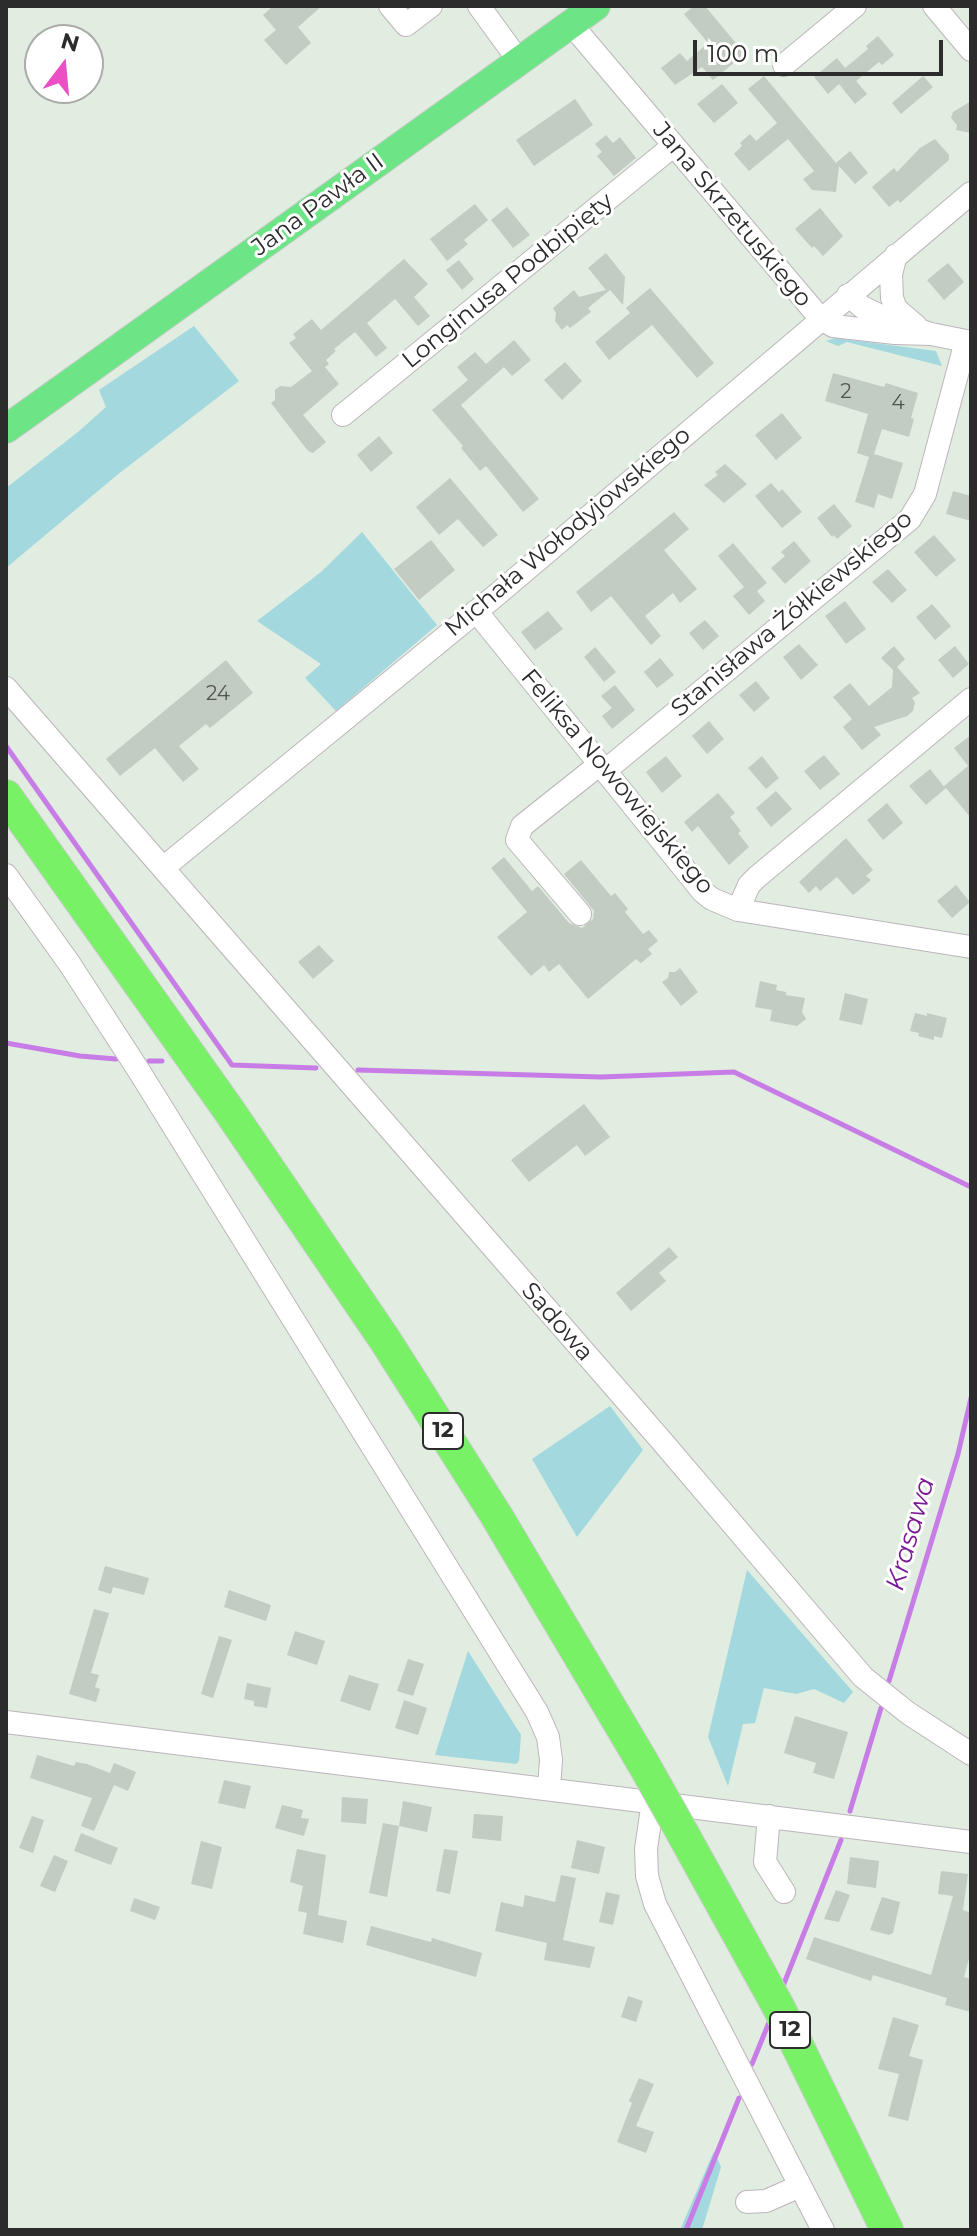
<!DOCTYPE html>
<html>
<head>
<meta charset="utf-8">
<style>
	body { margin:0 }
	#map { position:relative; width:977px; height:2236px; overflow:hidden; background:#e0ede0; font-family:Montserrat,sans-serif }
	canvas { display:block }
	.frame { position:absolute; inset:0; border:8px solid #2c2c2c; pointer-events:none }
	.north { position:absolute; left:24px; top:24px; width:80px; height:80px; box-sizing:border-box; background:#fff; border:2px solid #ababab; border-radius:50%; rotate:16deg; font-size:22px; font-weight:700; line-height:32px; text-align:center; color:#2c2c2c }
	.north::after { content:''; display:block; margin:auto; width:28px; height:36px; background:#eb4fc3; clip-path:polygon(50% 0,100% 100%,50% 72%,0 100%) }
	.scale { position:absolute; left:693px; top:40px; width:250px; height:36px; box-sizing:border-box; border:4px solid #2c2c2c; border-top:0; padding-left:10px; font-size:24px; line-height:28px; white-space:nowrap; color:#2c2c2c; -webkit-text-stroke:6px #fff; paint-order:stroke }
</style>
</head>
<body>
<div id="map">
<canvas width="977" height="2236"></canvas>
<div class="frame"></div>
<div class="north">N</div>
<div class="scale">100 m</div>
</div>
<script>
const ctx = document.querySelector('canvas').getContext('2d');
ctx.lineJoin = 'round';
function fill(path, color) { ctx.fillStyle = color; ctx.fill(path, 'evenodd'); }
const toPath = rows => new Path2D(rows.map(r => 'M' + r).join(''));
function stroke(path, color, width, dash) { ctx.strokeStyle = color; ctx.lineWidth = width; ctx.lineCap = dash ? 'butt' : 'round'; ctx.setLineDash(dash || []); ctx.stroke(path); }
function label(font, color, halo, rows, align = 'center') {
  ctx.font = font + ' Montserrat,sans-serif'; ctx.lineWidth = 6; ctx.setLineDash([]); ctx.textBaseline = 'middle'; ctx.strokeStyle = halo; ctx.fillStyle = color; for (const [text, x, y, turn = 0] of rows) {
    ctx.save(); ctx.translate(x, y); ctx.rotate((+turn || 0) * Math.PI / 180); ctx.textAlign = isNaN(turn) ? turn : align; if (halo) ctx.strokeText(text, 0, 0); ctx.fillText(text, 0, 0); ctx.restore();
  }
}
fill(toPath([
	[194,326,239,381,117,475,6,568,6,488,78,432,106,407,99,390],
	[835,338,936,351,942,366,847,342,838,346,826,341],
	[362,532,437,625,336,711,305,678,321,664,257,621,321,572],
	[610,1406,643,1450,577,1537,532,1459],
	[747,1570,853,1692,844,1703,814,1689,796,1694,764,1688,755,1723,743,1724,728,1786,708,1737],
	[468,1651,521,1735,519,1761,516,1764,435,1755],
	[714,2151,721,2167,702,2230,680,2230]
]), '#a2d8de');
stroke(toPath([
	[6,746,232,1065,316,1068],
	[6,1043,80,1056,116,1059],
	[149,1061,162,1061],
	[358,1070,601,1077,734,1072,971,1187],
	[889,1681,958,1454,971,1398],
	[850,1811,881,1708],
	[783,1986,841,1840],
	[752,2064,770,2020],
	[686,2230,739,2098]
]), '#c77de5', 5);
fill(toPath([
	[273,6,322,6,298,27,311,43,286,65,264,40,276,30,263,15],
	[694,6,705,6,745,54,713,80,702,67,675,85,661,68,680,53,687,61,708,43,684,14],
	[878,36,894,55,882,65,879,62,856,81,867,94,855,104,839,84,828,94,814,77,837,58,845,68,868,49,866,46],
	[764,76,836,163,850,151,868,173,855,184,839,166,836,192,812,190,803,179,814,171,788,139,749,171,734,154,742,146,740,143,750,134,756,141,777,123,748,89],
	[923,76,933,87,901,114,892,103],
	[722,84,738,103,714,123,697,104],
	[575,99,593,125,534,166,516,140],
	[971,101,971,133,956,130,957,125,951,118,953,112],
	[606,135,613,143,620,137,636,158,614,176,597,156,602,152,595,144],
	[935,139,949,155,949,160,900,203,898,200,889,207,872,187,894,168,897,172,920,148],
	[475,204,488,220,464,240,468,244,447,261,430,239],
	[507,207,530,235,513,248,491,220],
	[820,208,843,236,823,256,814,246,812,248,795,229],
	[606,253,625,277,623,305,610,290,588,308,591,312,570,328,567,325,562,330,555,321,556,313,553,308,574,290,579,297,606,290,588,268],
	[404,259,428,284,414,297,430,316,418,326,395,299,367,323,387,348,376,357,355,332,334,349,336,351,326,360,329,364,325,367,339,384,303,415,326,442,313,453,308,451,271,403,275,400,275,390,280,386,291,387,312,371,289,343,296,338,293,334,312,319,321,330],
	[459,260,474,279,462,290,446,270],
	[948,263,964,282,944,300,927,280],
	[650,288,714,363,697,378,652,325,609,360,595,342,630,313,626,308],
	[514,340,531,360,512,376,504,367,461,405,539,499,523,512,486,466,480,471,461,448,463,446,432,410,468,380,457,367,475,352,486,364],
	[565,362,582,381,562,400,544,380],
	[833,373,884,387,886,383,918,393,911,418,914,419,909,437,882,429,874,454,903,463,892,499,878,494,874,508,855,502,869,457,857,453,868,414,825,401],
	[782,413,802,438,776,460,755,435],
	[379,436,393,453,371,472,357,455],
	[725,464,747,484,724,503,704,485,718,475,715,472],
	[450,478,498,535,483,547,458,519,439,535,416,507],
	[771,483,779,492,782,489,802,512,782,528,755,496],
	[953,491,971,496,971,521,946,514],
	[834,504,852,526,837,539,834,535,832,537,817,518],
	[674,512,689,529,664,550,697,589,680,603,673,593,645,616,661,636,651,645,611,596,591,612,576,592],
	[934,535,956,560,936,577,914,552],
	[431,540,455,570,419,600,394,569],
	[794,541,811,561,785,584,771,568,785,556,781,552],
	[733,543,767,583,757,591,765,601,749,615,733,596,744,587,718,556],
	[888,569,907,590,892,603,872,582],
	[845,601,866,629,846,644,825,616],
	[932,604,951,626,935,640,916,617],
	[548,611,563,629,535,650,521,632],
	[705,620,719,636,703,650,689,633],
	[799,644,818,665,801,680,783,657],
	[894,646,905,659,897,667,920,693,912,698,915,702,913,711,907,716,874,727,881,735,862,750,843,727,852,719,833,697,850,683,869,706,892,687,893,670,881,658],
	[955,646,969,664,953,678,938,660],
	[595,647,616,672,604,682,584,657],
	[660,658,674,675,657,688,644,672],
	[226,660,253,693,210,728,206,724,179,746,199,769,183,782,155,748,120,776,106,759],
	[756,681,770,698,754,712,739,695],
	[615,685,635,710,612,729,602,716,612,708,601,696],
	[709,721,724,739,707,754,692,736],
	[971,735,971,818,946,788,926,805,909,786,930,769,945,788,944,786,968,766,954,748],
	[824,755,840,774,820,790,804,771],
	[666,756,682,776,662,793,646,772],
	[762,756,779,778,766,789,748,768],
	[776,791,792,809,771,827,756,808],
	[718,793,735,813,730,817,741,831,738,833,749,847,729,865,698,826,692,832,684,822],
	[887,803,903,823,883,840,867,820],
	[846,838,873,870,866,876,871,880,853,895,837,877,820,891,816,886,809,893,799,882],
	[504,857,532,891,538,886,569,923,582,928,593,919,594,911,564,874,581,860,611,896,615,893,628,909,625,912,643,934,649,930,658,941,648,949,652,954,641,963,636,959,588,999,559,964,549,972,544,965,531,976,497,937,527,912,491,868],
	[956,885,970,902,952,918,937,901],
	[319,945,334,961,313,979,298,962],
	[680,968,698,992,681,1006,662,982,668,978,669,972,675,972],
	[760,981,777,985,776,990,786,992,786,995,805,998,802,1012,806,1019,797,1026,770,1021,772,1010,755,1007],
	[845,993,868,999,862,1025,839,1020],
	[915,1013,927,1016,927,1013,947,1018,942,1038,934,1036,934,1040,918,1036,919,1033,910,1031],
	[584,1104,610,1137,585,1156,577,1145,529,1182,511,1160],
	[669,1247,678,1257,659,1273,666,1281,631,1311,616,1293],
	[105,1566,149,1578,144,1595,113,1587,111,1594,98,1590],
	[229,1590,271,1605,266,1621,224,1607],
	[94,1609,109,1613,91,1673,99,1675,95,1687,100,1689,96,1702,69,1694],
	[295,1631,325,1641,317,1665,287,1655],
	[219,1636,232,1640,213,1698,201,1694],
	[408,1659,424,1664,413,1696,397,1691],
	[349,1675,379,1684,370,1711,340,1701],
	[247,1683,271,1688,267,1708,254,1706,254,1701,244,1699],
	[404,1700,427,1708,418,1735,395,1728],
	[795,1716,848,1732,834,1779,813,1773,816,1763,784,1753],
	[37,1755,74,1766,76,1762,87,1764,110,1773,114,1763,136,1772,128,1791,114,1785,94,1831,81,1826,92,1798,30,1778],
	[224,1780,251,1786,245,1809,218,1803],
	[342,1797,368,1799,366,1824,341,1822],
	[403,1801,432,1807,427,1832,399,1826],
	[282,1805,303,1810,301,1818,309,1819,304,1836,275,1828],
	[474,1814,503,1816,501,1841,472,1838],
	[32,1816,44,1820,33,1853,19,1848],
	[383,1823,399,1826,387,1897,369,1893],
	[81,1833,118,1848,111,1865,74,1851],
	[577,1840,605,1847,599,1874,571,1868],
	[201,1841,222,1847,212,1889,191,1884],
	[297,1849,326,1855,318,1915,308,1913,347,1921,343,1943,303,1934,307,1913,298,1911,303,1886,290,1882],
	[444,1849,458,1851,450,1894,436,1891],
	[54,1855,68,1861,55,1892,40,1886],
	[850,1857,879,1861,876,1888,847,1884],
	[941,1871,968,1874,963,1910,971,1913,971,1951,964,1977,971,1979,971,2012,945,2005,947,1998,873,1975,871,1981,806,1959,814,1937,931,1975,953,1896,938,1894],
	[561,1875,576,1878,563,1940,595,1947,590,1968,544,1960,547,1943,495,1931,501,1902,523,1907,525,1895,555,1902],
	[836,1890,850,1895,839,1922,824,1919],
	[606,1892,620,1895,613,1925,599,1922],
	[882,1897,900,1902,893,1933,889,1935,870,1930],
	[134,1898,160,1907,155,1920,130,1911],
	[371,1926,431,1942,432,1938,482,1953,476,1977,366,1945],
	[628,1996,643,2001,636,2022,621,2017],
	[893,2017,919,2025,909,2056,923,2060,908,2121,888,2116,899,2074,878,2069],
	[639,2078,654,2084,636,2126,654,2132,646,2153,617,2142,632,2103,629,2101]
]), '#c2ccc2');
const minor = toPath([
	[390,6,406,25,431,6],
	[479,6,519,61],
	[934,6,971,50],
	[571,24,820,318,833,326,895,333,931,334],
	[784,65,855,6],
	[896,255,891,274,892,298,896,309,916,326],
	[848,295,862,307,893,322,931,334,971,342],
	[343,415,673,146],
	[476,611,703,892,712,899,738,910,971,947],
	[6,688,660,1439,863,1677,908,1713,971,1754],
	[606,770,910,519,925,494,966,341],
	[163,868,494,597,971,193],
	[6,875,69,963,139,1071,537,1712,548,1737,551,1760,549,1788],
	[738,910,749,885,757,877,971,699],
	[580,914,517,840,522,826,600,764],
	[6,1722,971,1842],
	[653,1801,646,1849,647,1876,655,1904,823,2230],
	[769,1816,765,1862,784,1892],
	[747,2202,766,2201,800,2186]
]);
const major = toPath([
	[6,429,596,6]
]);
const highway = toPath([
	[6,796,228,1109,385,1340,496,1515,643,1763],
	[683,1834,779,2008,887,2230]
]);
stroke(minor, '#beb4bc', 24);
stroke(major, '#ccc', 30);
stroke(highway, '#ccc', 34);
stroke(minor, '#fff', 22);
stroke(major, '#6de586', 28);
stroke(highway, '#78f167', 32);
const highwayBridge = toPath([
	[643,1763,683,1834]
]);
stroke(highwayBridge, '#ccc', 34, []);
stroke(highwayBridge, '#78f167', 32);
label('20px', '#525452', null, [
	["2",846,392],
	["4",898,403],
	["24",218,694]
]);
for (const [x, y, w] of [
	[443,1431,40],
	[790,2030,40]
]) { const box = new Path2D(); box.roundRect(x - w / 2, y - 18, w, 36, 6); ctx.fillStyle = '#fff'; ctx.fill(box); stroke(box, '#2c2c2c', 2); }
label('bold 22px', '#2c2c2c', null, [
	["12",443,1431],
	["12",790,2030]
]);
label('24px', '#2c2c2c', '#fff', [
	["Jana Pawła II",318,205,-36],
	["Jana Skrzetuskiego",732,215,50],
	["Longinusa Podbipięty",508,281,-39],
	["Michała Wołodyjowskiego",568,532,-40],
	["Stanisława Żółkiewskiego",792,614,-40],
	["Feliksa Nowowiejskiego",617,782,50],
	["Sadowa",557,1322,49]
]);
label('italic 26px', '#791994', '#fff', [
	["Krasawa",911,1534,-74]
]);
</script>
</body>
</html>
